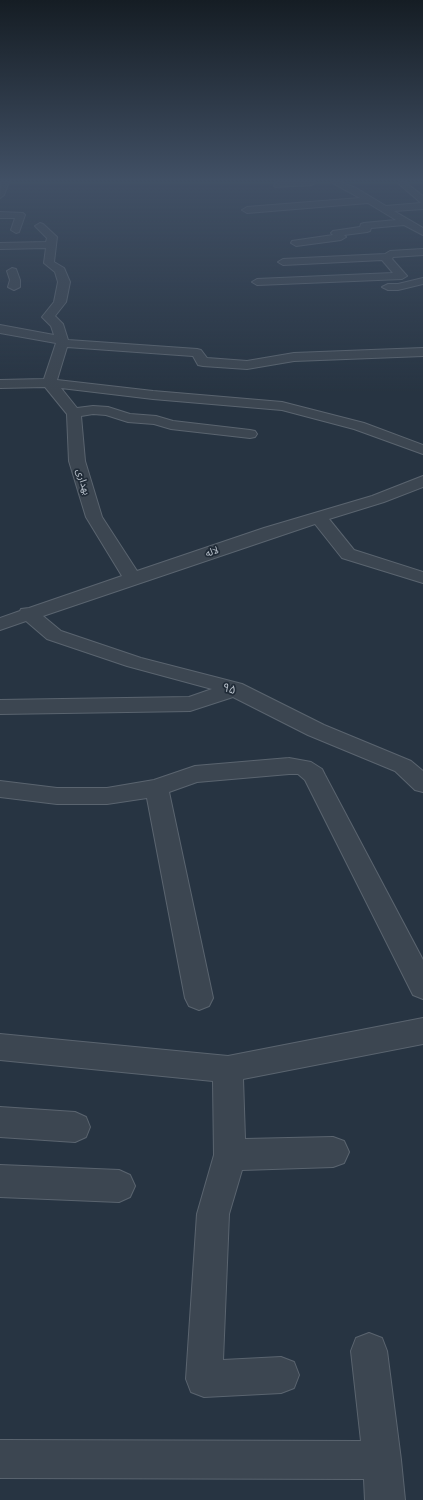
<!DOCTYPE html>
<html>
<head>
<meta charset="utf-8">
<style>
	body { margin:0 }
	canvas { display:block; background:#273442 }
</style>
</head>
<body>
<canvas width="423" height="1500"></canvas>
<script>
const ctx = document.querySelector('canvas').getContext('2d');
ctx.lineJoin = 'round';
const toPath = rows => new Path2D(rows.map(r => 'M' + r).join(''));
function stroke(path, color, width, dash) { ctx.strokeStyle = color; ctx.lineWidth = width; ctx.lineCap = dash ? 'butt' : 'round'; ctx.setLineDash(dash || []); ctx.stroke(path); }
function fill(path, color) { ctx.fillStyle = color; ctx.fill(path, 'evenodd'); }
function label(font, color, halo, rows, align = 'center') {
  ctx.font = font + ' "Work Sans","Noto Sans Arabic",sans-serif'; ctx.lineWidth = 3.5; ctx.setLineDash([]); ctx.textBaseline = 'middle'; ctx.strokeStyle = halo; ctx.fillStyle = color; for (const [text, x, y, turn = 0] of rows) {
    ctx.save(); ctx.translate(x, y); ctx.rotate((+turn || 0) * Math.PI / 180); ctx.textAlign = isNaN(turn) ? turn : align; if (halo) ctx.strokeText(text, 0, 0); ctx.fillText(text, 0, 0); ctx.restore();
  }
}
const minor = toPath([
	[1,182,9,182,4,195,0,198,1,182],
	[278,182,316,182,312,185,275,187,274,185,278,182],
	[331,182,341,182,356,188,386,206,421,203,398,183,399,182,405,182,423,196,423,209,394,211,423,228,423,235,404,225,371,228,370,231,367,232,344,235,346,237,341,240,296,246,291,243,292,241,333,235,331,233,333,231,360,227,361,224,364,223,396,220,368,203,247,213,242,210,247,207,360,198,331,182],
	[0,212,23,213,25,215,19,232,16,233,11,230,15,218,0,218,0,212],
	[40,223,43,224,57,237,54,262,64,268,70,282,66,302,55,316,63,324,68,340,197,349,201,350,207,358,247,361,294,353,423,348,423,356,294,361,247,369,203,366,198,365,193,356,67,347,57,380,153,391,282,402,364,423,423,445,423,454,354,429,282,410,153,399,61,388,77,408,93,406,108,407,130,414,156,416,173,421,250,430,255,431,257,434,255,437,250,438,171,429,154,424,128,422,106,415,93,414,81,416,85,461,102,517,137,571,264,528,372,496,423,476,423,487,384,502,329,519,354,550,423,572,423,583,342,558,315,524,43,616,61,631,141,658,242,684,324,725,411,761,423,771,423,792,415,790,395,771,308,735,233,697,190,711,0,714,0,700,189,697,212,689,127,666,47,639,26,621,0,630,0,618,20,611,21,609,29,608,122,576,86,517,69,461,67,414,45,387,0,388,0,380,44,379,56,343,0,333,0,325,54,335,51,326,42,317,54,302,58,282,55,272,44,263,46,248,0,249,0,243,46,242,47,238,35,226,40,223],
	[423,249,423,255,393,257,392,259,407,276,402,279,257,285,252,282,257,279,393,273,382,260,283,265,278,262,283,259,385,254,390,251,423,249],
	[12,268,16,269,20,280,20,287,14,290,8,287,10,280,7,271,12,268],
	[423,278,423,284,398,290,388,290,382,287,388,284,398,284,423,278],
	[289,758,311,762,322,769,325,775,423,960,423,999,413,995,305,780,298,774,289,774,197,782,169,792,213,998,209,1006,199,1010,189,1006,185,998,147,798,107,804,57,804,0,797,0,781,57,788,107,788,154,780,195,766,289,758],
	[423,1018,423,1044,243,1079,245,1139,333,1137,344,1141,349,1152,344,1163,333,1167,242,1170,229,1214,223,1360,281,1357,294,1362,299,1375,294,1388,281,1393,204,1397,191,1392,186,1379,197,1214,214,1155,213,1081,0,1060,0,1034,228,1056,423,1018],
	[0,1107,75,1112,86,1117,90,1127,86,1137,75,1142,0,1137,0,1107],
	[0,1165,119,1170,130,1175,135,1186,130,1197,119,1202,0,1197,0,1165],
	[369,1333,382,1338,387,1351,401,1460,405,1500,365,1500,364,1479,0,1478,0,1440,361,1441,351,1351,356,1338,369,1333]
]);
stroke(minor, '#5a646f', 2);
fill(minor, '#3c4651');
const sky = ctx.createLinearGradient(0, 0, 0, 392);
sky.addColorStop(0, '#151d24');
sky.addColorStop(0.46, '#415065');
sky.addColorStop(1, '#41506500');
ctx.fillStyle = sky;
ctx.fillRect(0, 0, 423, 392);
label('10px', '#b9c1cb', '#202b37', [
	["بهداری",83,482,73],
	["لاله",212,552,-19]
]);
label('12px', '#b9c1cb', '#202b37', [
	["۹۵",229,689,18]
]);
</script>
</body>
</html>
